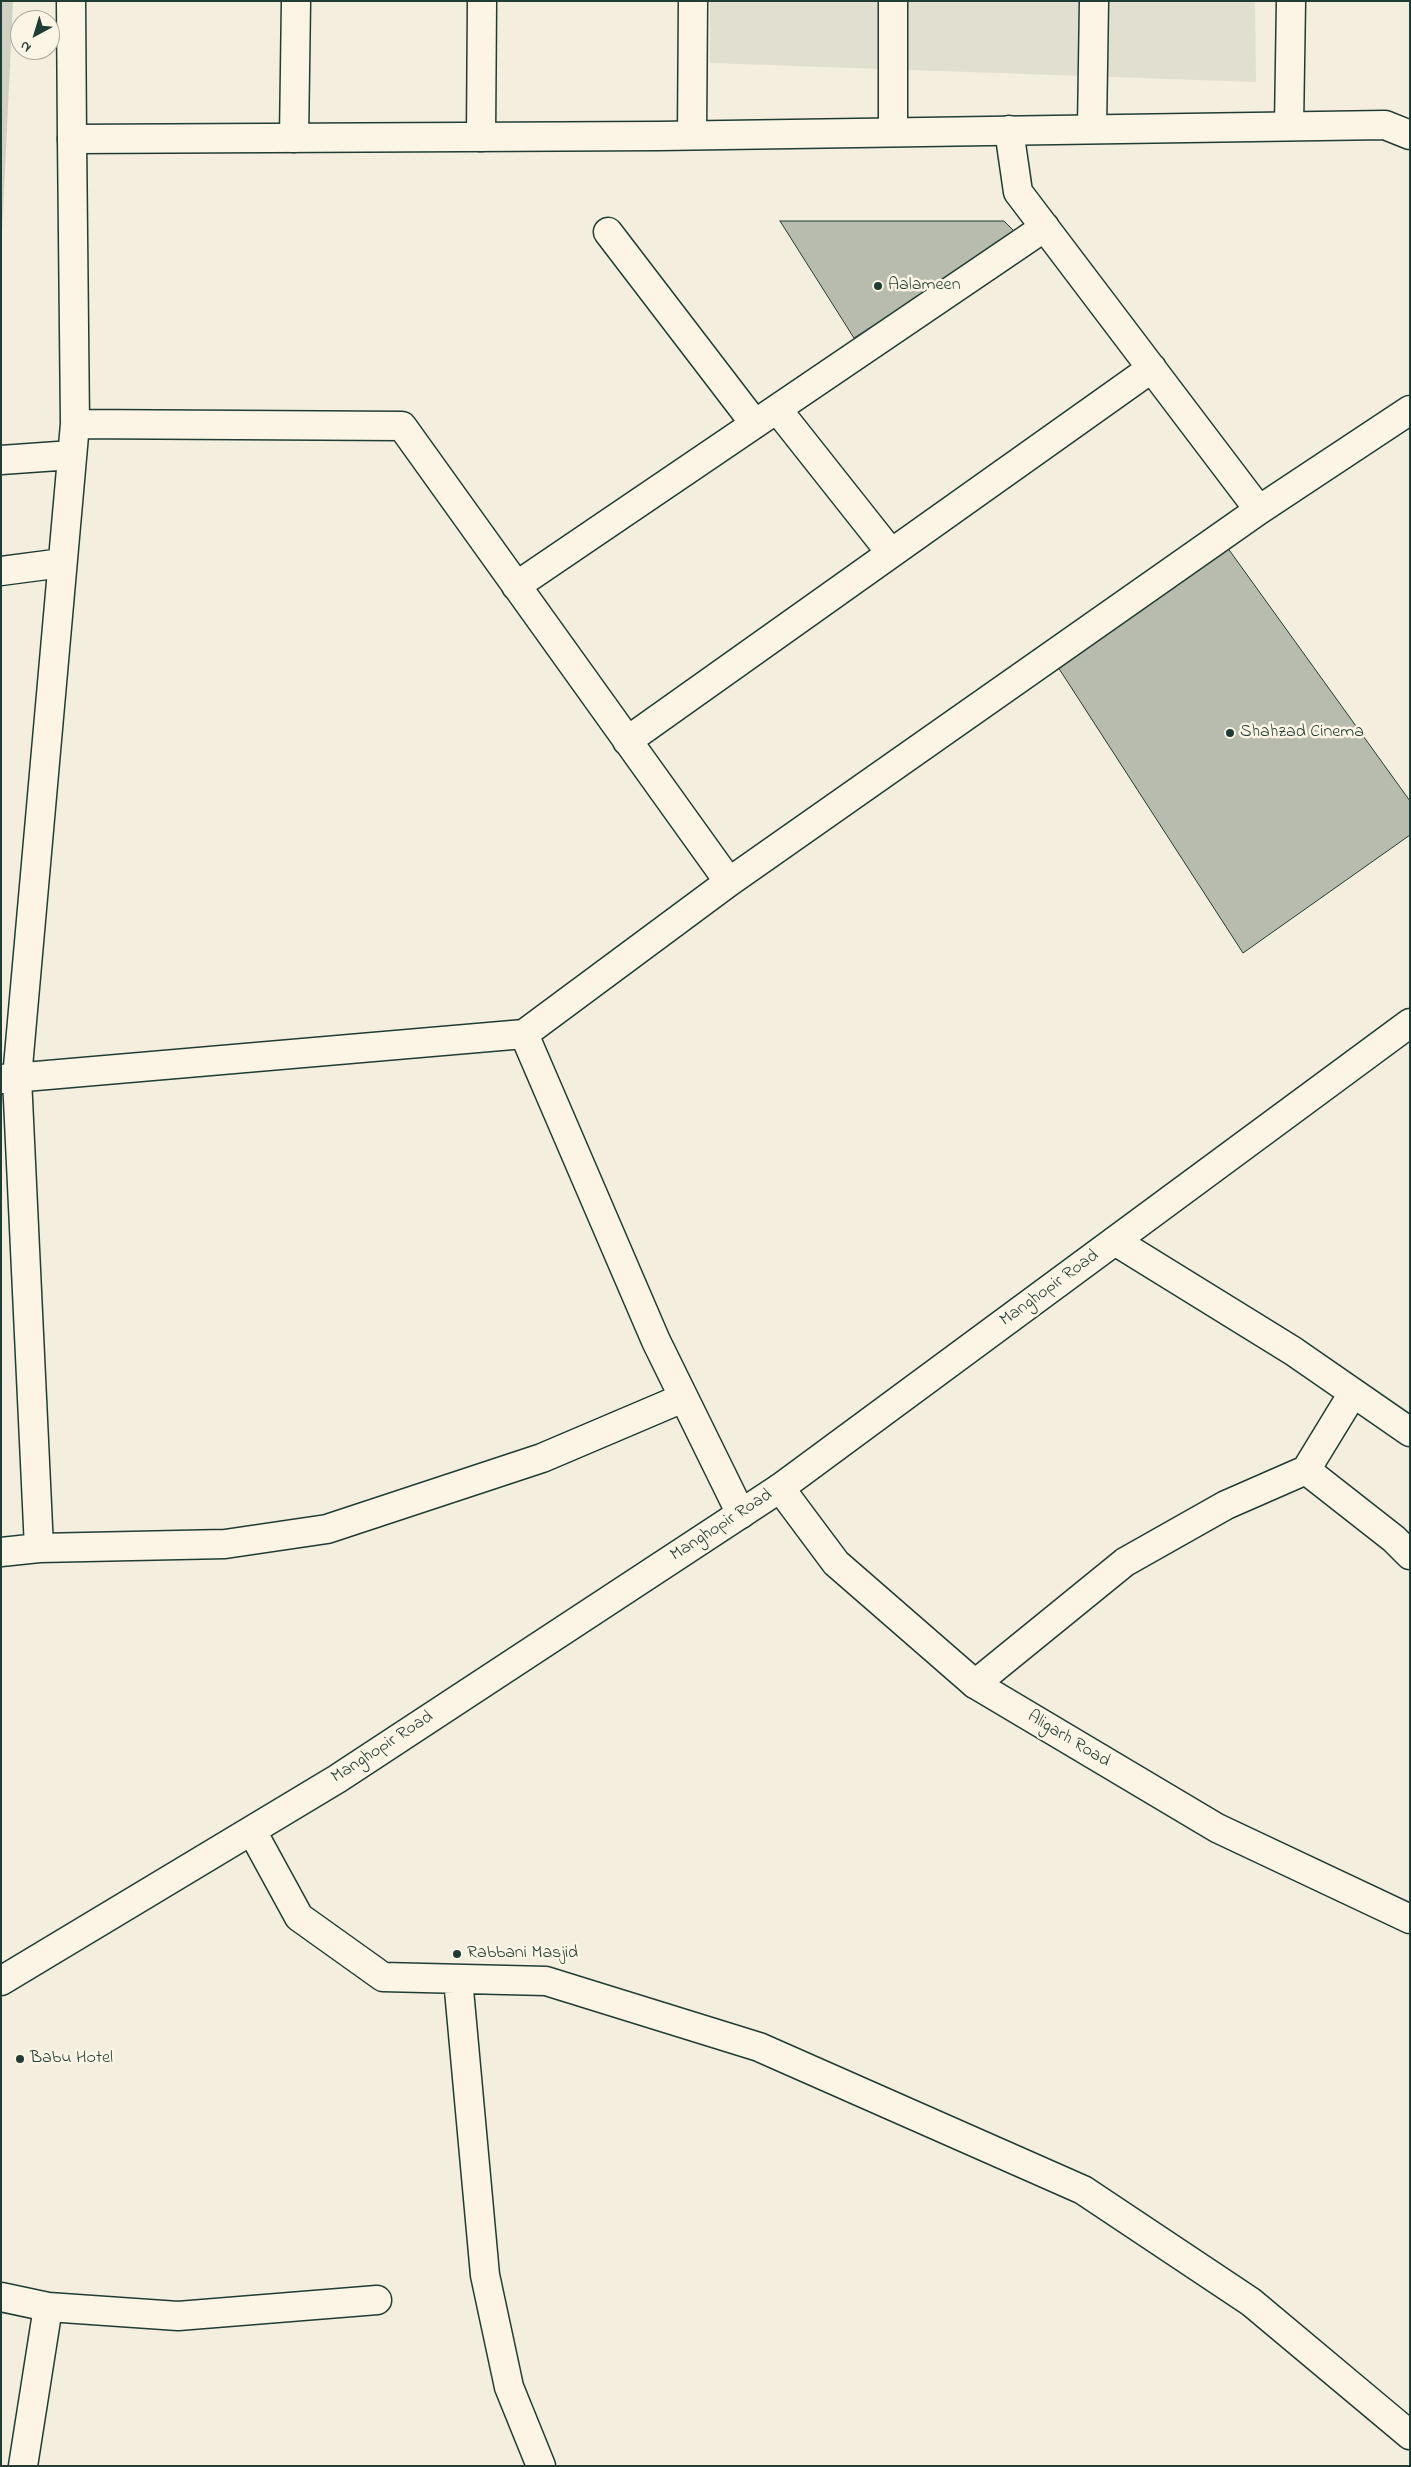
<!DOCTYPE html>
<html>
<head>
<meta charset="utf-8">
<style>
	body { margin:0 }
	#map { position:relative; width:1411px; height:2467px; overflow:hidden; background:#f3eede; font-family:"Indie Flower",sans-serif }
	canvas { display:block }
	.frame { position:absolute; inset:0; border:2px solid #1f3d34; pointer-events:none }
	.north { position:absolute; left:10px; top:10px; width:50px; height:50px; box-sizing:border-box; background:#fcf5e5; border:1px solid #a4ab9e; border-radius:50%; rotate:219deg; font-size:14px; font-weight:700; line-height:20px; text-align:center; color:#1f3d34 }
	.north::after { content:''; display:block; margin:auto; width:18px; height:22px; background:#1f3d34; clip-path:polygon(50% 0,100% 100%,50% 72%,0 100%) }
</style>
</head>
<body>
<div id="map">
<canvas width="1411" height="2467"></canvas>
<div class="frame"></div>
<div class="north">N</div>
</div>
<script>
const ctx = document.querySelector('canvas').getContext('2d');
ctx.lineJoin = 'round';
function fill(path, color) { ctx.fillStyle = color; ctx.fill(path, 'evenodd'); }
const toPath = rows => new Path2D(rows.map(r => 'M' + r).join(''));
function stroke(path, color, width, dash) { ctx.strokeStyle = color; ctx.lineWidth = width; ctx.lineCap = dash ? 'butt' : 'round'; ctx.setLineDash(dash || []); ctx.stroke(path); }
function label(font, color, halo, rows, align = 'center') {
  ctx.font = font + ' "Indie Flower",sans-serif'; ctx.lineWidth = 5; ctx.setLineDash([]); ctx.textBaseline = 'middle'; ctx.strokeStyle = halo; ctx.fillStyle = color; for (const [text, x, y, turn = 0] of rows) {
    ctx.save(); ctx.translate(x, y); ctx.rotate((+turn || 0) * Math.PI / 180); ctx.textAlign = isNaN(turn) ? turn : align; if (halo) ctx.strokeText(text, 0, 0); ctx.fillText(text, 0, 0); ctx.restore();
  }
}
fill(toPath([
	[710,1,1255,1,1256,82,710,63]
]), '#e1dfd0');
fill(toPath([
	[1,1,13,1,1,255]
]), '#d0d1c2');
const building = toPath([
	[780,221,1004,221,1017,234,854,338,780,221],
	[1227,547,1410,801,1410,835,1243,953,1056,664,1227,547]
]);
fill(building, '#b8bcae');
stroke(building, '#1f3d34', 1);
const minor = toPath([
	[1289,126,1291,1],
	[1092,128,1094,1],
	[1009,130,1018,192,1259,510],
	[893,132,893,1],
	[692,135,693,1],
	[481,137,482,1],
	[294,138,296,1],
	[608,232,755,424],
	[777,409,891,553],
	[75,424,402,426,729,882],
	[1,460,72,455],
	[1,571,62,563],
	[516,586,1045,227],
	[627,741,1152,368],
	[524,1034,656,1341,741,1514],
	[1,1079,524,1034,729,882,1259,510,1410,410],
	[1115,1241,1293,1351,1410,1432],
	[1306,1470,1353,1393],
	[39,1548,17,1078,75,424,72,139],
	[1,1552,39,1548,225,1544,327,1529,542,1458,683,1398],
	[975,1684,1125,1562,1226,1505,1306,1470,1394,1539,1410,1555],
	[252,1831,299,1917,383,1977,546,1981,759,2047,1083,2190,1251,2302,1410,2435],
	[458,1979,485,2275,509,2387,541,2466],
	[1,2297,48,2307,178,2316,377,2300],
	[23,2466,48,2307]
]);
const tertiary = toPath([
	[71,1,72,139,659,136,1385,125,1410,135]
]);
const secondary = toPath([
	[780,1488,836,1563,975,1684,1217,1828,1410,1919]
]);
const primary = toPath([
	[1,1981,337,1779,780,1488,1410,1023]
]);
stroke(minor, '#1f3d34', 31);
stroke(tertiary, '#1f3d34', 31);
stroke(secondary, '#1f3d34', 31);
stroke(primary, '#1f3d34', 31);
stroke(minor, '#fcf5e5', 28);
stroke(tertiary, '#fcf5e5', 28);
stroke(secondary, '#fcf5e5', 28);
stroke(primary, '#fcf5e5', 28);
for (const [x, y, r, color] of [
	[878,286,5,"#1f3d34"],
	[1230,733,5,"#1f3d34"],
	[457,1954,5,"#1f3d34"],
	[20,2059,5,"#1f3d34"]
]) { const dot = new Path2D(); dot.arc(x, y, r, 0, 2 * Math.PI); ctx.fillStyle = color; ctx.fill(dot); stroke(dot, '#fcf5e5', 2); }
label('18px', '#1f3d34', '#fcf5e5', [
	["Aalameen",888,286],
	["Shahzad Cinema",1240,733],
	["Rabbani Masjid",467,1954],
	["Babu Hotel",30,2059]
], 'left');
label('18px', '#1f3d34', '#fcf5e5', [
	["Manghopir Road",1050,1289,-36],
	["Manghopir Road",722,1526,-33],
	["Aligarh Road",1068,1740,31],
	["Manghopir Road",383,1748,-33]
]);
</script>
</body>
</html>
